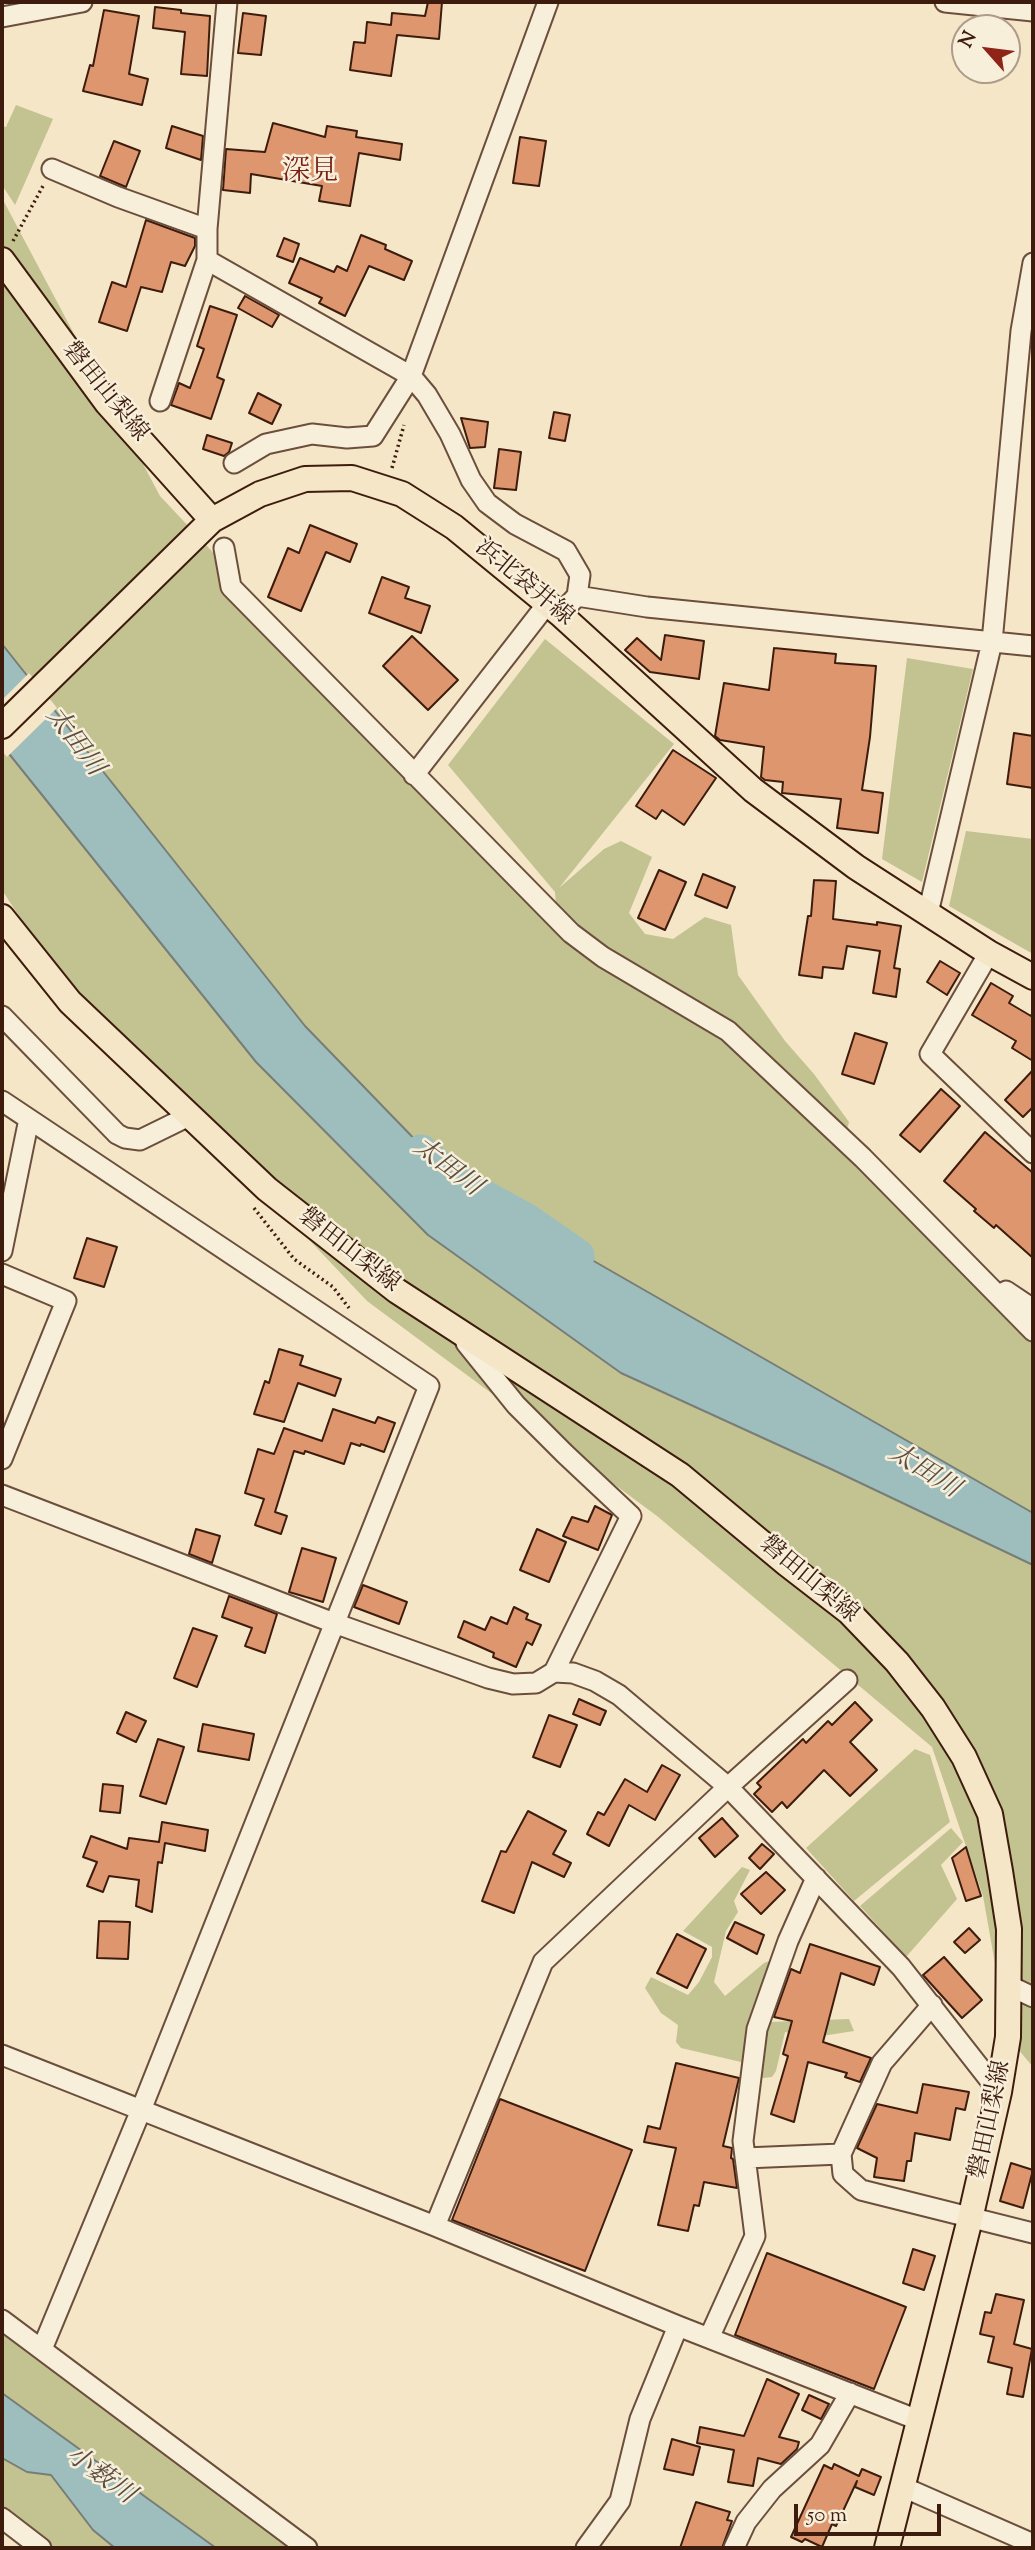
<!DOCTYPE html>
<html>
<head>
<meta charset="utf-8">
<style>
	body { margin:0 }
	#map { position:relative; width:1035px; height:2550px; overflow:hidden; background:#f4e6c7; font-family:"Sorts Mill Goudy",serif }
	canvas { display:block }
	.frame { position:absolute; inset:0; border:4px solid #3e1c0d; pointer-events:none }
	.north { position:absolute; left:951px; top:14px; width:70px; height:70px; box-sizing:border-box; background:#f8efdb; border:2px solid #ae9b89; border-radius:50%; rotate:298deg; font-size:19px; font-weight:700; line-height:28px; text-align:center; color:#3e1c0d }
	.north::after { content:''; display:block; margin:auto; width:24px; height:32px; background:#8f2418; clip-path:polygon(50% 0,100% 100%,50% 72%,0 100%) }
	.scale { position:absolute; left:794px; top:2504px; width:147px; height:32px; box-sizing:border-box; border:4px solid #3e1c0d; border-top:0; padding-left:9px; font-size:21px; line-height:24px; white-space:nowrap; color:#3e1c0d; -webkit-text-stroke:5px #f8efdb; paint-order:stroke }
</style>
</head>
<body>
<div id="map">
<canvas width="1035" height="2550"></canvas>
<div class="frame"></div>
<div class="north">N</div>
<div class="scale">50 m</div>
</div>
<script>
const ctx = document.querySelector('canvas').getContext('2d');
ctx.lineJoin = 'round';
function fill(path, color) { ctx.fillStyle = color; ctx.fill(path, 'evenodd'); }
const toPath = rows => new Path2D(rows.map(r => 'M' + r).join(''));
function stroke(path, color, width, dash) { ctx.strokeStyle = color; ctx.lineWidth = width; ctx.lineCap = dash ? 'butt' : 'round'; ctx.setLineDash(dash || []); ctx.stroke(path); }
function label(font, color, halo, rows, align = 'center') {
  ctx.font = font + ' "Sorts Mill Goudy","Noto Serif JP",serif'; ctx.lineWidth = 5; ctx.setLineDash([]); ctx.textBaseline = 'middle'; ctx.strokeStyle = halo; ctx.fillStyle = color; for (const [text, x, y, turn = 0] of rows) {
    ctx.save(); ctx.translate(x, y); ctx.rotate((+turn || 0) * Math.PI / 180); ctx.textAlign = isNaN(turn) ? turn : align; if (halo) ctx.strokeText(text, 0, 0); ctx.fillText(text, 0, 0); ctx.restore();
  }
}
fill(toPath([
	[16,105,53,119,15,205,2,185,2,126,6,127],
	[2,198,160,496,557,918,555,892,448,765,545,639,674,744,559,888,604,849,621,841,652,857,629,913,645,934,673,939,705,917,731,925,738,975,785,1041,814,1074,849,1122,846,1133,739,1041,1033,1332,1033,2067,1008,2037,983,1896,932,1747,657,1516,367,1301,191,1115,43,953,2,890],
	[907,658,973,669,922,882,882,859],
	[966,831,1033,839,1033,954,949,906],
	[915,1749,930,1755,950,1822,854,1901,806,1848],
	[951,1828,963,1842,941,1865,957,1899,906,1957,860,1906],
	[742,1867,750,1870,734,1901,738,1912,726,1931,714,1982,725,1996,764,1963,790,1953,769,2022,849,2019,854,2031,815,2037,785,2032,776,2071,772,2077,763,2078,741,2062,681,2048,676,2042,678,2025,661,2013,645,1988,651,1977,688,1995,699,1982,712,1957,712,1947,683,1931],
	[2,2319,315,2548,41,2548,2,2519]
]), '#c2c391');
const water = toPath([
	[2,644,305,1026,456,1182,1033,1513,1033,1565,831,1469,621,1373,428,1235,256,1062,2,745,2,644],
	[2,2393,216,2548,115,2548,93,2530,51,2475,27,2472,2,2458,2,2393]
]);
fill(water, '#9ebebd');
stroke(water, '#787d77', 2);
fill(toPath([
	[29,673,57,708,7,757,2,751,2,700]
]), '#f4e6c7');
stroke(toPath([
	[421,1152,456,1182,525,1220,577,1256]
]), '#9ebebd', 35);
const building = toPath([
	[428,2,442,2,439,39,397,35,391,76,350,70,354,42,365,43,367,22,391,25,392,13,425,16,428,2],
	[155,7,181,10,181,13,210,16,207,76,181,74,185,32,153,28,155,7],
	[104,10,139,16,129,74,148,79,142,105,83,91,90,65,93,66,104,10],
	[243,13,266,16,261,55,238,53,243,13],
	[273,123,325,137,327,126,357,131,356,137,402,144,400,160,359,153,350,206,319,201,322,186,251,174,250,193,223,190,226,149,265,152,273,123],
	[172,126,203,136,201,160,166,148,172,126],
	[520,137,546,141,539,186,513,183,520,137],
	[114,141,140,151,126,187,100,176,114,141],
	[146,220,195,238,195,246,185,266,171,262,162,292,141,287,127,331,99,322,112,282,126,287,146,220],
	[361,235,386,245,385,249,412,261,404,280,369,266,345,316,319,303,322,298,289,283,300,258,334,272,337,266,347,271,361,235],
	[284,238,299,244,293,262,277,256,284,238],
	[245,296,279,315,272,327,238,308,245,296],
	[210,306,237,315,217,377,224,380,211,419,171,405,179,383,190,388,204,349,197,346,210,306],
	[258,393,281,405,272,424,249,413,258,393],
	[554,412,570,415,565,441,549,438,554,412],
	[461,418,488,422,485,447,470,448,461,418],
	[207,435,232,443,229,452,224,456,203,449,207,435],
	[499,449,521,452,516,490,494,488,499,449],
	[310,525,357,544,350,562,326,552,301,611,268,597,288,548,299,553,310,525],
	[382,577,409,587,405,598,430,606,421,633,369,613,382,577],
	[665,635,704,641,699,679,650,672,625,650,637,638,661,660,665,635],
	[412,636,458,680,428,710,383,666,412,636],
	[774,648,836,654,835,663,876,666,870,737,862,790,883,793,878,833,837,828,841,799,782,793,783,782,765,780,761,777,764,747,720,740,715,736,724,683,769,690,774,648],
	[1014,733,1033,736,1033,788,1007,784,1014,733],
	[673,750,716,778,684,825,662,810,656,819,636,806,673,750],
	[659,870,686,882,665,930,638,918,659,870],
	[703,874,735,887,727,908,695,895,703,874],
	[814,880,836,881,833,919,877,925,877,922,901,926,894,968,900,969,896,997,873,993,880,951,847,946,843,969,823,967,822,978,799,975,808,916,811,916,814,880],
	[940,961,960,973,947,995,927,982,940,961],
	[991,983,1013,996,1009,1003,1031,1016,1033,1012,1033,1061,1012,1048,1016,1041,972,1015,991,983],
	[855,1033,887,1043,874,1084,842,1074,855,1033],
	[1033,1070,1033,1107,1023,1117,1005,1100,1033,1070],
	[941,1089,960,1106,920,1152,900,1135,941,1089],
	[985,1132,1033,1173,1033,1258,996,1225,994,1228,974,1211,976,1209,944,1181,985,1132],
	[87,1238,117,1247,104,1287,74,1278,87,1238],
	[279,1349,303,1356,300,1365,341,1379,335,1396,298,1383,284,1422,254,1414,265,1381,269,1383,279,1349],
	[333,1409,375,1423,378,1417,395,1423,384,1452,361,1444,360,1446,351,1443,344,1464,305,1451,304,1454,294,1451,275,1512,287,1516,281,1534,255,1525,264,1499,245,1493,258,1449,274,1454,284,1428,322,1441,333,1409],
	[595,1506,612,1515,598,1550,563,1536,572,1517,588,1522,595,1506],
	[196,1529,220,1536,212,1563,189,1554,196,1529],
	[537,1529,566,1542,549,1582,520,1570,537,1529],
	[302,1548,336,1558,323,1602,289,1592,302,1548],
	[363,1585,407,1602,399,1624,354,1607,363,1585],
	[229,1596,277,1614,265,1653,245,1646,252,1628,222,1617,229,1596],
	[514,1607,528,1614,526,1619,541,1625,532,1645,527,1642,516,1667,493,1657,494,1653,458,1637,464,1621,485,1630,491,1617,507,1624,514,1607],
	[193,1628,217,1636,197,1687,174,1678,193,1628],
	[579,1699,606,1711,600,1725,573,1714,579,1699],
	[855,1702,872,1720,850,1742,877,1770,850,1796,824,1770,787,1808,782,1802,772,1812,754,1794,761,1787,757,1783,803,1739,806,1743,828,1721,832,1725,855,1702],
	[126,1712,146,1721,136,1742,117,1733,126,1712],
	[549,1715,577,1725,560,1767,533,1757,549,1715],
	[203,1724,254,1734,249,1760,198,1751,203,1724],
	[158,1739,184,1747,166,1804,140,1796,158,1739],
	[662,1765,680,1775,655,1820,629,1805,609,1846,587,1834,598,1812,604,1815,625,1779,647,1792,662,1765],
	[103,1784,123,1786,120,1813,100,1811,103,1784],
	[528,1811,566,1831,553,1854,571,1863,564,1877,532,1862,514,1913,482,1901,501,1851,506,1852,528,1811],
	[722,1818,738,1836,715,1857,699,1838,722,1818],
	[162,1822,208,1830,205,1851,165,1843,162,1863,158,1862,152,1912,136,1906,139,1880,109,1876,103,1892,87,1886,97,1862,83,1857,91,1836,127,1849,129,1838,159,1842,162,1822],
	[762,1844,774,1854,760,1869,749,1858,762,1844],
	[966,1847,981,1896,966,1901,952,1858,966,1847],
	[766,1872,785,1890,761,1914,741,1894,766,1872],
	[99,1921,130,1922,128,1959,97,1958,99,1921],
	[735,1922,764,1935,757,1954,727,1938,735,1922],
	[969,1928,980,1940,965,1953,954,1942,969,1928],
	[677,1934,706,1949,687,1988,657,1973,677,1934],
	[810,1944,880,1967,874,1985,841,1973,823,2042,871,2058,860,2082,845,2077,847,2073,808,2062,794,2122,771,2114,788,2056,783,2054,792,2021,774,2017,791,1969,800,1973,810,1944],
	[944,1957,982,2000,962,2018,923,1975,944,1957],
	[676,2063,739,2078,723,2146,732,2148,731,2158,733,2159,737,2188,704,2182,699,2206,694,2205,688,2231,658,2225,676,2148,644,2142,648,2126,660,2129,676,2063],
	[923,2084,969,2092,965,2110,956,2108,950,2140,915,2133,911,2161,907,2161,904,2181,874,2177,877,2158,857,2148,877,2104,917,2113,923,2084],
	[500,2099,632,2150,585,2271,452,2220,500,2099],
	[1011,2163,1033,2170,1023,2208,1000,2201,1011,2163],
	[913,2249,935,2256,924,2290,903,2283,913,2249],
	[767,2253,906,2307,874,2389,735,2335,767,2253],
	[996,2294,1024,2300,1014,2344,1032,2349,1023,2397,1007,2394,1012,2368,988,2362,994,2337,980,2334,985,2312,991,2313,996,2294],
	[767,2379,799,2394,779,2437,799,2442,797,2449,781,2464,758,2458,753,2486,728,2482,734,2450,697,2443,700,2427,744,2436,767,2379],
	[809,2395,829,2404,821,2419,802,2410,809,2395],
	[672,2439,700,2447,693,2475,664,2469,672,2439],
	[834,2464,859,2476,862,2469,881,2477,874,2495,855,2487,857,2481,836,2526,832,2524,822,2547,805,2539,802,2542,791,2537,824,2465,832,2469,834,2464],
	[696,2502,730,2512,727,2520,732,2521,722,2548,680,2548,696,2502]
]);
fill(building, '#dd966e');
stroke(building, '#3e1c0d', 2);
const minor = toPath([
	[945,2,1033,11],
	[2,17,82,2],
	[52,169,118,197,207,229],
	[207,260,411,376,427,395,450,434,471,480,487,503,515,524,566,551,580,575,577,596,560,614],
	[160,401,207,260,207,229,227,2],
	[234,463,266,444,312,434,347,438,373,436,411,376,548,2],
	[224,548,231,587,571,933,603,957,728,1031,863,1158,1033,1331],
	[577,596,647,607,1033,646],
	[414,775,547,604],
	[928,913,992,642,1021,331,1033,263],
	[989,953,930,1054,1033,1153],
	[2,1016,117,1134,125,1138,140,1140,191,1115],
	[2,1101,429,1386,141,2110,42,2349],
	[2,1251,29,1119],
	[2,1274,66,1301,2,1459],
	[1006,1291,1033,1309],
	[2,1495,334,1623,488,1678,513,1684,536,1683,554,1672,631,1516,565,1454,516,1405,466,1343],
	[554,1672,573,1673,595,1681,619,1695,728,1787,901,1967,999,2092],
	[1010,1986,1033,1997],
	[932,2005,882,2063,841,2154,843,2174,861,2190,1033,2233],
	[2,2055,435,2226,678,2326,918,2420],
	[745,2158,841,2154],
	[435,2226,543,1962,728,1787,847,1680],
	[2,2320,307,2548],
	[709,2338,755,2236,743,2141,757,2029,788,1941,816,1878],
	[903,2487,1033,2544],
	[2,2518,41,2548],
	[586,2548,620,2501,640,2419,678,2326],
	[734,2548,746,2522,772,2489,820,2445,850,2393]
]);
const major = toPath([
	[2,260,107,403,212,520],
	[2,726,212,520,260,494,305,479,352,478,402,494,454,527,560,614,753,790,856,867,989,953,1033,977],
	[2,917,70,1002,267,1189,397,1291,680,1475,787,1564,849,1612,897,1662,933,1708,964,1757,990,1814,1000,1871,1009,1929,1008,2037,999,2092,970,2219,887,2548]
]);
stroke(minor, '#6c4e3c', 23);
stroke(major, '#3e1c0d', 28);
stroke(toPath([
	[13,241,43,186],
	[392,468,404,425],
	[254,1208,294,1259,333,1287,349,1308]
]), '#3e1c0d', 3.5, [2, 3.5]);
stroke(minor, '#f8efdb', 19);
stroke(major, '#f4e6c7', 24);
label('24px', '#3e1c0d', '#f8efdb', [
	["磐田山梨線",104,393,51],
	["浜北袋井線",523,584,40],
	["磐田山梨線",348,1252,38],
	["磐田山梨線",808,1581,40],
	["磐田山梨線",992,2120,-78]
]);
label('italic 26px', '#5b4d42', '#f8efdb', [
	["太田川",73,743,53],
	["太田川",446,1169,37],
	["太田川",923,1473,32],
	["小薮川",99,2477,36]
]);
label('28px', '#7a1f14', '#f8efdb', [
	["深見",310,174]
]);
</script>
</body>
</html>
